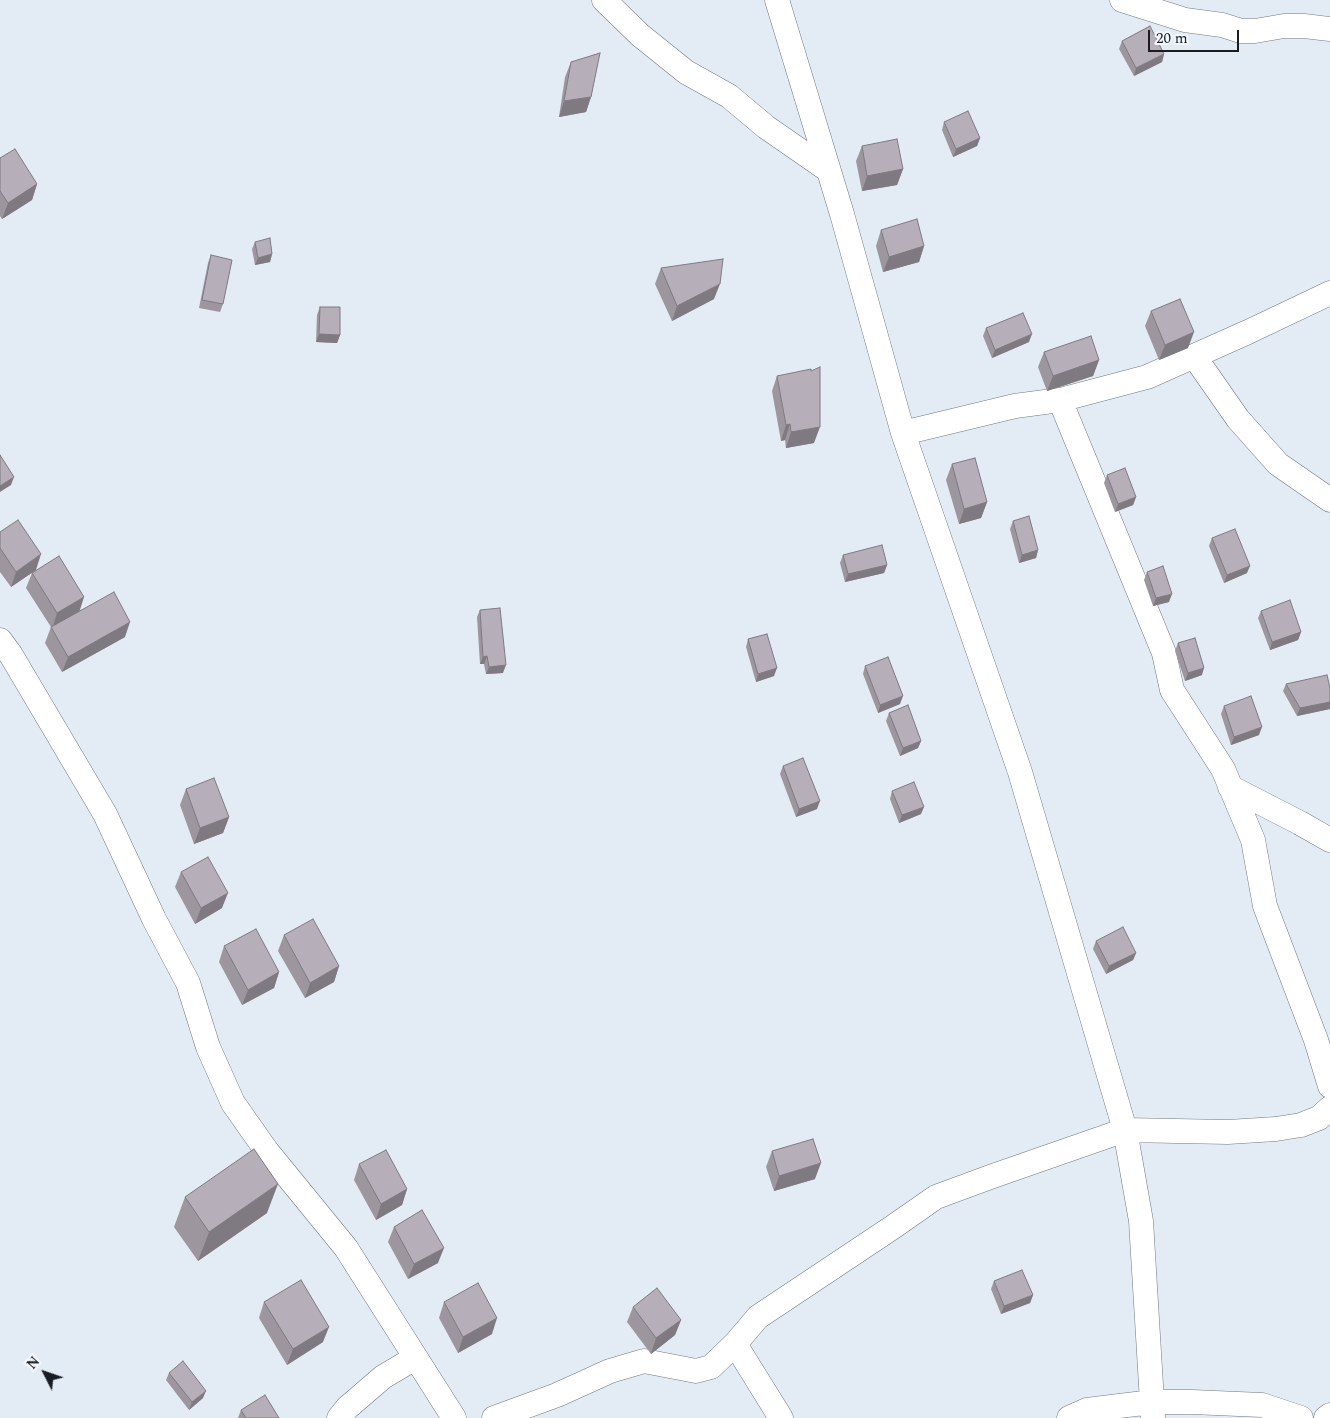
<!DOCTYPE html>
<html>
<head>
<meta charset="utf-8">
<style>
	body { margin:0 }
	#map { position:relative; width:1330px; height:1418px; overflow:hidden; background:#e3ebf5; font-family:Spectral,serif }
	canvas { display:block }
	.north { position:absolute; left:20px; top:1348px; width:50px; height:50px; -webkit-text-stroke:4px #f3f8fe; paint-order:stroke; rotate:311deg; font-size:14px; font-weight:700; line-height:20px; text-align:center; color:#191c20 }
	.north::after { content:''; display:block; margin:auto; width:18px; height:22px; background:#191c20; clip-path:polygon(50% 0,100% 100%,50% 72%,0 100%) }
	.scale { position:absolute; left:1148px; top:30px; width:91px; height:22px; box-sizing:border-box; border:2px solid #191c20; border-top:0; padding-left:6px; font-size:15px; line-height:18px; white-space:nowrap; color:#191c20; -webkit-text-stroke:4px #f3f8fe; paint-order:stroke }
</style>
</head>
<body>
<div id="map">
<canvas width="1330" height="1418"></canvas>
<div class="north">N</div>
<div class="scale">20 m</div>
</div>
<script>
const ctx = document.querySelector('canvas').getContext('2d');
ctx.lineJoin = 'round';
const toPath = rows => new Path2D(rows.map(r => 'M' + r).join(''));
function stroke(path, color, width, dash) { ctx.strokeStyle = color; ctx.lineWidth = width; ctx.lineCap = dash ? 'butt' : 'round'; ctx.setLineDash(dash || []); ctx.stroke(path); }
function fill(path, color) { ctx.fillStyle = color; ctx.fill(path, 'evenodd'); }
const minor = toPath([
	[604,0,640,35,686,72,729,96,766,127,828,170],
	[777,0,842,214,903,433,1020,772,1125,1130,1141,1221,1153,1418],
	[1122,0,1185,20,1222,25,1241,31,1255,31,1284,26,1304,26,1330,29],
	[1194,356,1238,419,1278,464,1330,500],
	[1060,400,1164,653,1172,690,1223,769,1253,840,1265,906,1316,1040,1330,1086],
	[903,433,1015,406,1060,400,1147,377,1248,332,1330,293],
	[0,640,11,655,105,814,154,919,188,983,208,1047,233,1103,266,1150,346,1248,454,1418],
	[1230,787,1300,823,1330,840],
	[735,1344,781,1418],
	[339,1418,347,1408,383,1377,415,1358],
	[494,1418,557,1395,610,1371,644,1361,696,1371,711,1367,735,1344,758,1317,893,1227,936,1197,993,1176,1125,1130,1228,1132,1276,1129,1301,1125,1319,1118,1330,1108],
	[1069,1418,1087,1410,1152,1402,1192,1402,1262,1405,1301,1418],
	[1326,1418,1330,1415]
]);
stroke(minor, '#727982', 25);
stroke(minor, '#fff', 24);
fill(toPath([
	[1122,41,1164,54,1162,62,1134,76,1119,49],
	[571,62,591,97,586,112,559,117,565,77],
	[944,122,980,138,977,146,953,157,942,130],
	[862,146,903,169,897,185,862,191,856,161],
	[0,158,37,184,32,200,2,219,0,216],
	[881,230,924,246,919,262,883,272,876,246],
	[255,242,272,254,270,262,255,265,252,249],
	[211,255,223,304,220,312,199,308,208,263],
	[661,268,714,299,672,321,655,284],
	[320,307,340,335,337,343,316,342,317,315],
	[1151,311,1188,348,1159,360,1145,326],
	[986,328,1029,342,992,358,983,336],
	[1044,352,1099,360,1093,376,1047,391,1038,367],
	[777,376,814,443,786,448,785,440,781,441,772,391],
	[952,464,987,502,981,518,959,524,946,480],
	[1107,475,1136,497,1133,505,1115,512,1104,483],
	[1013,521,1038,550,1036,558,1019,563,1010,529],
	[0,532,36,570,11,587,0,572],
	[1212,538,1247,573,1224,583,1209,546],
	[843,555,887,565,884,573,845,582,840,563],
	[1147,572,1169,602,1153,606,1144,580],
	[32,573,79,612,125,637,62,672,45,643,51,627,26,588],
	[480,610,503,673,486,674,484,664,480,664,477,617],
	[1261,611,1301,632,1298,640,1270,650,1258,618],
	[748,639,774,676,756,682,746,647],
	[1178,643,1202,675,1185,681,1175,651],
	[865,666,900,704,878,713,863,674],
	[1286,684,1330,688,1330,709,1297,716,1283,691],
	[1224,706,1259,735,1231,745,1221,714],
	[889,713,921,741,918,748,900,756,886,721],
	[783,766,817,809,796,817,780,774],
	[186,789,229,817,223,833,194,844,180,805],
	[892,791,921,814,899,823,890,799],
	[181,872,222,908,195,924,175,887],
	[284,935,339,966,334,982,305,998,278,951],
	[1096,941,1136,953,1133,960,1106,974,1093,949],
	[224,946,279,972,274,988,242,1005,219,962],
	[772,1151,815,1179,774,1191,766,1167],
	[359,1164,407,1189,402,1205,376,1220,354,1180],
	[185,1197,267,1213,198,1261,174,1227],
	[394,1227,438,1263,408,1279,388,1242],
	[994,1281,1033,1295,1030,1303,1001,1314,991,1289],
	[264,1302,323,1342,287,1365,259,1318],
	[444,1302,492,1334,458,1353,439,1318],
	[633,1307,681,1320,675,1335,651,1354,627,1322],
	[169,1373,203,1398,189,1410,166,1380],
	[241,1410,279,1418,238,1418]
]), '#9d969e');
fill(toPath([
	[1164,54,1162,62,1134,76,1136,68],
	[591,97,586,112,559,117,564,101],
	[980,138,977,146,953,157,956,149],
	[903,169,897,185,862,191,867,176],
	[37,184,32,200,2,219,8,203],
	[924,246,919,262,883,272,889,257],
	[272,254,270,262,255,265,258,258],
	[720,284,714,299,672,321,677,306],
	[1194,332,1188,348,1159,360,1165,345],
	[319,334,340,335,337,343,316,342],
	[1032,334,1029,342,992,358,995,350],
	[1099,360,1093,376,1047,391,1053,376],
	[790,424,785,440,781,441,786,425],
	[820,427,814,443,786,448,791,432],
	[14,477,11,485,0,492,0,486],
	[1136,497,1133,505,1115,512,1118,504],
	[987,502,981,518,959,524,964,509],
	[1038,550,1036,558,1019,563,1022,555],
	[41,554,36,570,11,587,16,572],
	[887,565,884,573,845,582,848,574],
	[1250,566,1247,573,1224,583,1227,575],
	[1172,594,1169,602,1153,606,1156,598],
	[84,597,79,613,52,629,57,613],
	[130,622,125,637,62,672,68,657],
	[1301,632,1298,640,1270,650,1272,642],
	[487,656,484,664,480,664,483,657],
	[506,665,503,673,486,674,489,667],
	[777,668,774,676,756,682,758,674],
	[1204,668,1202,675,1185,681,1188,673],
	[903,696,900,704,878,713,880,705],
	[1330,702,1330,709,1297,716,1300,708],
	[1262,727,1259,735,1231,745,1234,737],
	[921,741,918,748,900,756,903,748],
	[820,801,817,809,796,817,799,809],
	[924,807,921,814,899,823,902,815],
	[229,817,223,833,194,844,200,828],
	[228,893,222,908,195,924,201,908],
	[1136,953,1133,960,1106,974,1109,966],
	[339,966,334,982,305,998,310,983],
	[279,972,274,988,242,1005,248,990],
	[821,1163,815,1179,774,1191,779,1176],
	[278,1184,267,1213,198,1261,209,1232],
	[407,1189,402,1205,376,1220,381,1204],
	[444,1248,438,1263,408,1279,414,1264],
	[1033,1295,1030,1303,1001,1314,1004,1306],
	[497,1318,492,1334,458,1353,463,1337],
	[681,1320,675,1335,651,1354,656,1338],
	[329,1327,323,1342,287,1365,293,1349],
	[206,1391,203,1398,189,1410,192,1402]
]), '#7f7a81');
const building = toPath([
	[1150,26,1164,54,1136,68,1122,41,1150,26],
	[600,53,591,97,564,101,571,62,600,53],
	[968,111,980,138,956,149,944,122,968,111],
	[897,139,903,169,867,176,862,146,897,139],
	[15,149,37,184,8,203,0,191,0,158,15,149],
	[917,219,924,246,889,257,881,230,917,219],
	[270,238,272,254,258,258,255,242,270,238],
	[211,255,232,260,223,304,202,300,211,255],
	[723,259,720,284,677,306,661,268,723,259],
	[1180,299,1194,332,1165,345,1151,311,1180,299],
	[320,307,340,307,340,335,319,334,320,307],
	[1023,313,1032,334,995,350,986,328,1023,313],
	[1091,336,1099,360,1053,376,1044,352,1091,336],
	[820,367,820,427,791,432,790,424,786,425,777,376,811,369,811,371,820,367],
	[0,455,14,477,0,486,0,455],
	[975,458,987,502,964,509,952,464,975,458],
	[1125,468,1136,497,1118,504,1107,475,1125,468],
	[1029,516,1038,550,1022,555,1013,521,1029,516],
	[18,520,41,554,16,572,0,548,0,532,18,520],
	[1235,529,1250,566,1227,575,1212,538,1235,529],
	[882,545,887,565,848,574,843,555,882,545],
	[59,556,84,597,57,613,32,573,59,556],
	[1163,566,1172,594,1156,598,1147,572,1163,566],
	[114,592,130,622,68,657,51,627,114,592],
	[1290,600,1301,632,1272,642,1261,611,1290,600],
	[500,608,506,665,489,667,487,656,483,657,480,610,500,608],
	[767,634,777,668,758,674,748,639,767,634],
	[1195,638,1204,668,1188,673,1178,643,1195,638],
	[888,657,903,696,880,705,865,666,888,657],
	[1327,675,1330,688,1330,702,1300,708,1286,684,1327,675],
	[1251,696,1262,727,1234,737,1224,706,1251,696],
	[908,705,921,741,903,748,889,713,908,705],
	[803,758,820,801,799,809,783,766,803,758],
	[214,778,229,817,200,828,186,789,214,778],
	[914,782,924,807,902,815,892,791,914,782],
	[208,857,228,893,201,908,181,872,208,857],
	[313,919,339,966,310,983,284,935,313,919],
	[1123,927,1136,953,1109,966,1096,941,1123,927],
	[256,929,279,972,248,990,224,946,256,929],
	[813,1139,821,1163,779,1176,772,1151,813,1139],
	[254,1149,278,1184,209,1232,185,1197,254,1149],
	[386,1150,407,1189,381,1204,359,1164,386,1150],
	[422,1210,444,1248,414,1264,394,1227,422,1210],
	[1022,1270,1033,1295,1004,1306,994,1281,1022,1270],
	[301,1280,329,1327,293,1349,264,1302,301,1280],
	[478,1283,497,1318,463,1337,444,1302,478,1283],
	[657,1288,681,1320,656,1338,633,1307,657,1288],
	[183,1361,206,1391,192,1402,169,1373,183,1361],
	[265,1395,279,1418,246,1418,241,1410,265,1395]
]);
fill(building, '#b6aeb8');
stroke(building, '#7f7a81', 1);
</script>
</body>
</html>
